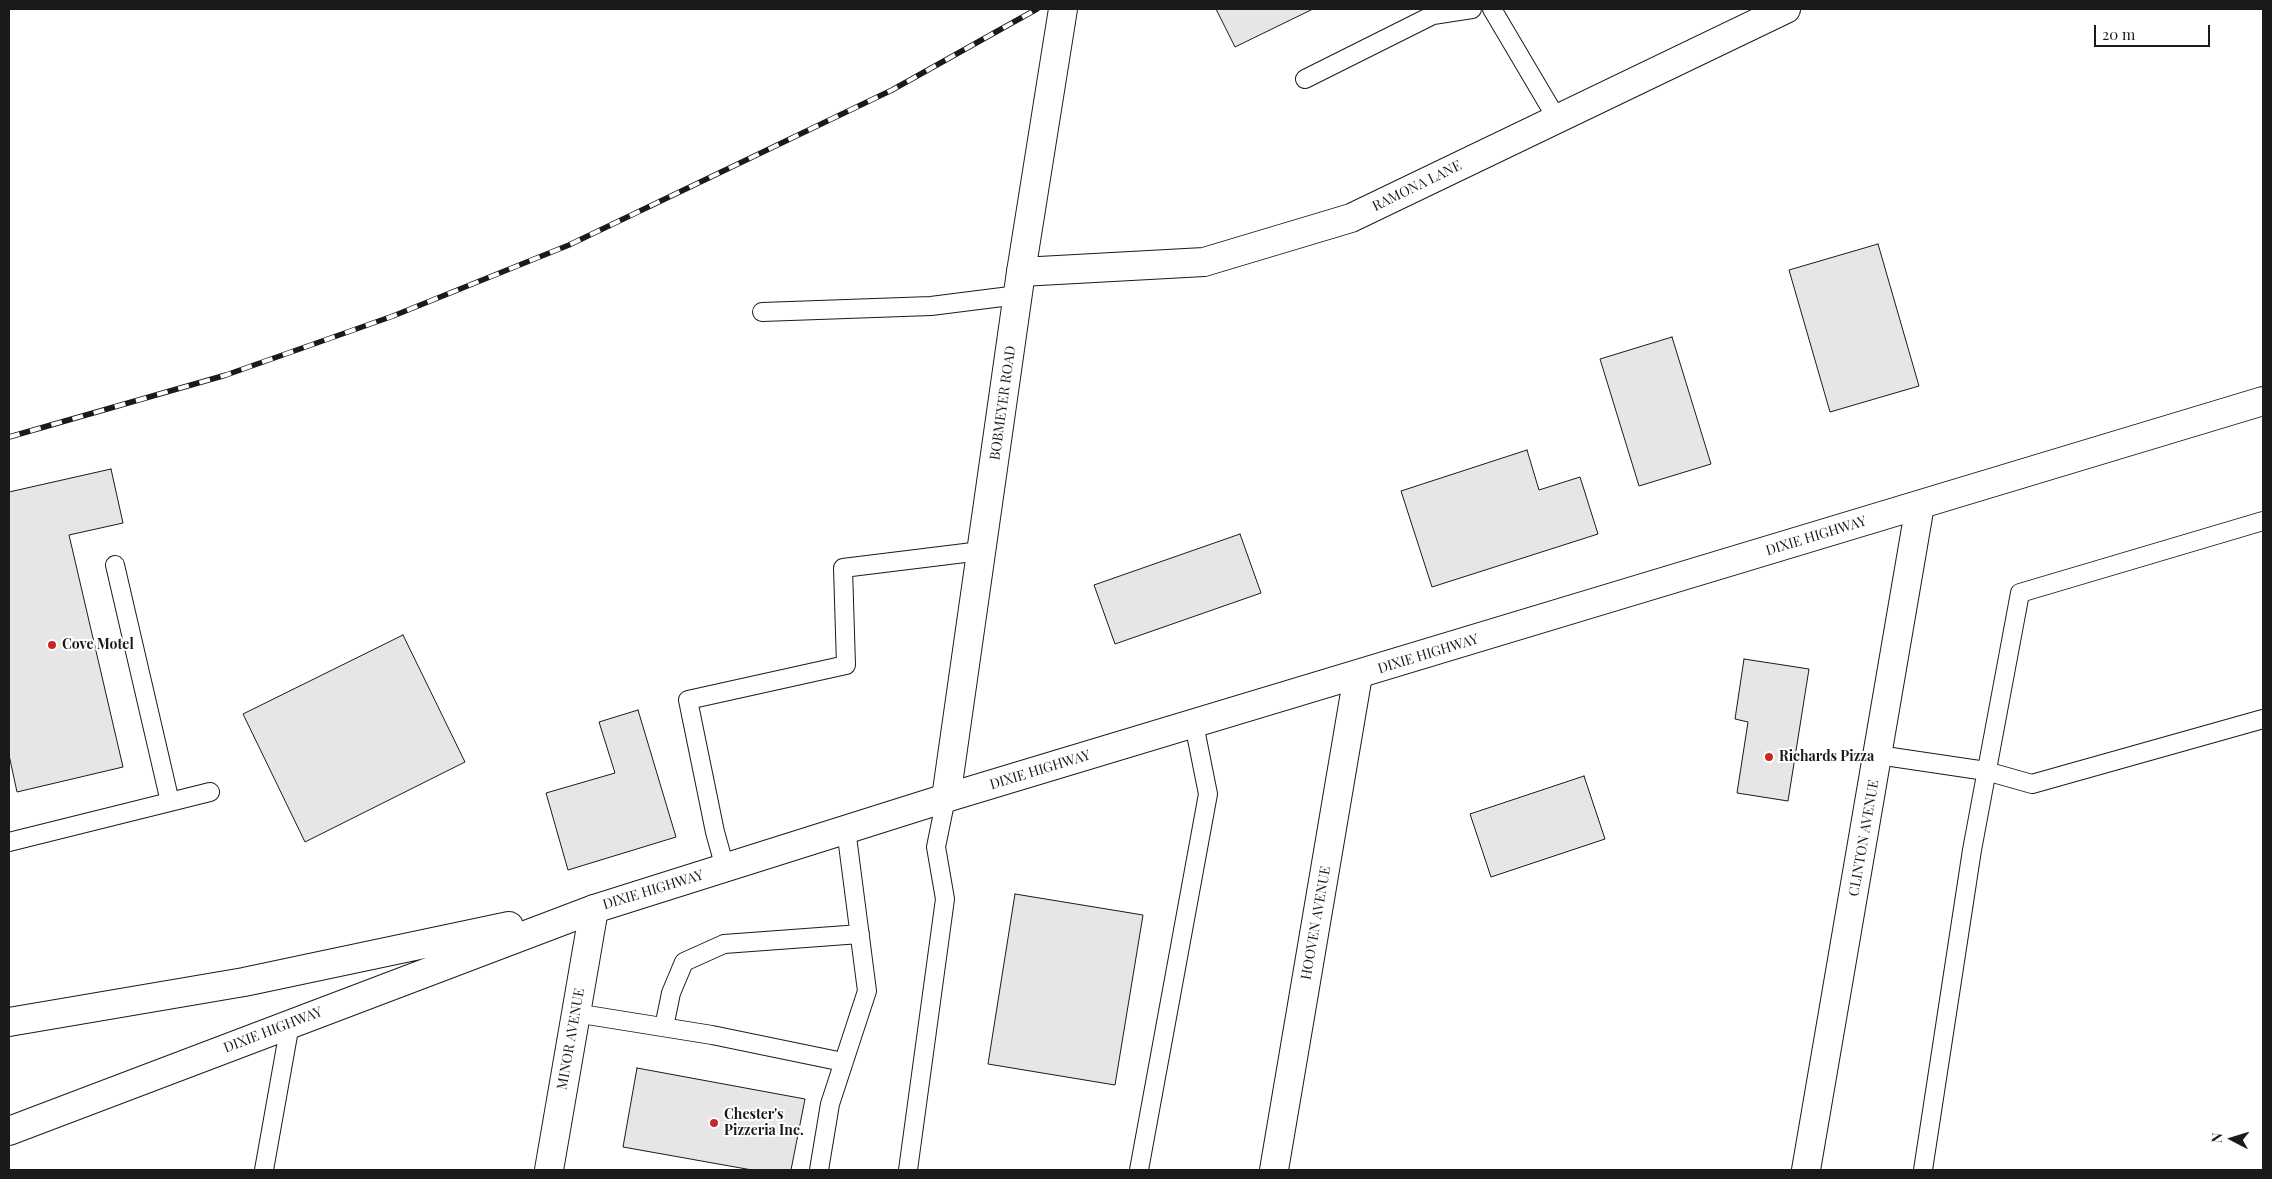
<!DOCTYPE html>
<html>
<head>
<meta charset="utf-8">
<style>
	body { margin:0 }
	#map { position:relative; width:2272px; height:1179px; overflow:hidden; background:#fff; font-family:"Playfair Display",serif }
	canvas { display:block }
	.frame { position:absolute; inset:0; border:10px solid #1a1a1a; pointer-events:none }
	.north { position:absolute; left:2207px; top:1114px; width:50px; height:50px; -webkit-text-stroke:4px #fff; paint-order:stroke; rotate:275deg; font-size:14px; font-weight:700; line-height:20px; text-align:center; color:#1a1a1a }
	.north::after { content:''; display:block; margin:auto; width:18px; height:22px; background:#1a1a1a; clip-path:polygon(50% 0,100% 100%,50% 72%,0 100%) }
	.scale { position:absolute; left:2094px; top:25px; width:116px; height:22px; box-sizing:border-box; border:2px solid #1a1a1a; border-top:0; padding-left:6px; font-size:15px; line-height:18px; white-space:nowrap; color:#1a1a1a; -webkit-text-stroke:4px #fff; paint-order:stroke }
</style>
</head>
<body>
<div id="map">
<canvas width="2272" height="1179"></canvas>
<div class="frame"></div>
<div class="north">N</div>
<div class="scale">20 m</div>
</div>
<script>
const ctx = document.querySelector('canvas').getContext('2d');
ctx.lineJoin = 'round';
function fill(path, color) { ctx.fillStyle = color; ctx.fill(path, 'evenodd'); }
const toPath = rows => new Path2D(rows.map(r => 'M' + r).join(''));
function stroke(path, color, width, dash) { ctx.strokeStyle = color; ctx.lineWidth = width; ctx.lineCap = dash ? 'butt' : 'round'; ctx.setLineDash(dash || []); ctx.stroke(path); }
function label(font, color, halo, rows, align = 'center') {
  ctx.font = font + ' "Playfair Display",serif'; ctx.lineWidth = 4; ctx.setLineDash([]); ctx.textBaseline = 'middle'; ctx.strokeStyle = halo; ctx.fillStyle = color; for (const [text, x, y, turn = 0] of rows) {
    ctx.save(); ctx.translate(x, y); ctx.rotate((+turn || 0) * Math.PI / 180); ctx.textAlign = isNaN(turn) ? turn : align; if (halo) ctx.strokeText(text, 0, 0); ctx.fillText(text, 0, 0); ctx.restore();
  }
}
const building = toPath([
	[1216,9,1313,9,1235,47,1216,9],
	[1878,244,1919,386,1830,412,1789,270,1878,244],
	[1672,337,1711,464,1639,486,1600,359,1672,337],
	[1527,450,1539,490,1580,477,1598,534,1432,587,1401,491,1527,450],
	[111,469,123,523,69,535,123,767,17,792,9,755,9,492,111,469],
	[1240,534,1261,593,1115,644,1094,585,1240,534],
	[403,635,465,762,305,842,243,714,403,635],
	[1744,659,1809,669,1788,801,1737,793,1748,722,1735,719,1744,659],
	[638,710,676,837,568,870,546,793,615,773,599,722,638,710],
	[1584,776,1605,839,1491,877,1470,814,1584,776],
	[1015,894,1143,915,1115,1085,988,1064,1015,894],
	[637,1068,805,1099,791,1170,752,1170,623,1147,637,1068]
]);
fill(building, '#e6e6e6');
stroke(building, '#1a1a1a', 1);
const service = toPath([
	[1492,9,1557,119],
	[1305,79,1433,15,1472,9],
	[762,312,931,306,1018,295],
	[115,565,170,802],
	[1878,755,1986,771,2032,784,2263,719],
	[9,842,210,792],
	[725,868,715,832,688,700,846,665,843,568,981,551],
	[575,1013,712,1035,843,1062],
	[664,1027,671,993,684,962,724,944,860,934],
	[264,1170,290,1024],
	[819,1170,830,1104,867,991,846,829],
	[908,1170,945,899,936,847,946,798],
	[1139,1170,1208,794,1194,724],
	[1923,1170,1972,850,2020,593,2263,521]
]);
const minor = toPath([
	[1021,272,1204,262,1351,218,1786,9],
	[549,1170,594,909],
	[1274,1170,1358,675],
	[1806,1170,1920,505]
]);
const tertiary = toPath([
	[946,798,1021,272,1063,9]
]);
const primary = toPath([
	[9,1022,244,982,509,926],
	[9,1131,594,909,946,798,2263,401]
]);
stroke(service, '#1a1a1a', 20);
stroke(minor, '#1a1a1a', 30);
stroke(tertiary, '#1a1a1a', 30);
stroke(primary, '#1a1a1a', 30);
stroke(service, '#fff', 18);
stroke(minor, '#fff', 28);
stroke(tertiary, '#fff', 28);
stroke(primary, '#fff', 28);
const rail = toPath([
	[9,437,226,375,393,316,569,245,892,90,1037,9]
]);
stroke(rail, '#1a1a1a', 5.5);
stroke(rail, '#fff', 4, [11]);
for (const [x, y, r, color] of [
	[52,645,5,"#c62828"],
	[1769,757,5,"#c62828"],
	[714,1123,5,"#c62828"]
]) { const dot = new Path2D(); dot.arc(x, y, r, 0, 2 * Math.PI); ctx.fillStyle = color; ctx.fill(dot); stroke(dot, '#fff', 2); }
label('14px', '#1a1a1a', '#fff', [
	["RAMONA LANE",1417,186,-26],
	["BOBMEYER ROAD",1003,403,-82],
	["DIXIE HIGHWAY",1816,536,-17],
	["DIXIE HIGHWAY",1428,654,-17],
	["DIXIE HIGHWAY",1040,770,-17],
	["CLINTON AVENUE",1864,838,-80],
	["DIXIE HIGHWAY",653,890,-17],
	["HOOVEN AVENUE",1316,923,-80],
	["DIXIE HIGHWAY",273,1030,-21],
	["MINOR AVENUE",571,1039,-80]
]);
label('bold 14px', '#1a1a1a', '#fff', [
	["Cove Motel",62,645],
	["Richards Pizza",1779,757],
	["Chester's",724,1115],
	["Pizzeria Inc.",724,1131]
], 'left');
</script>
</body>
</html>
